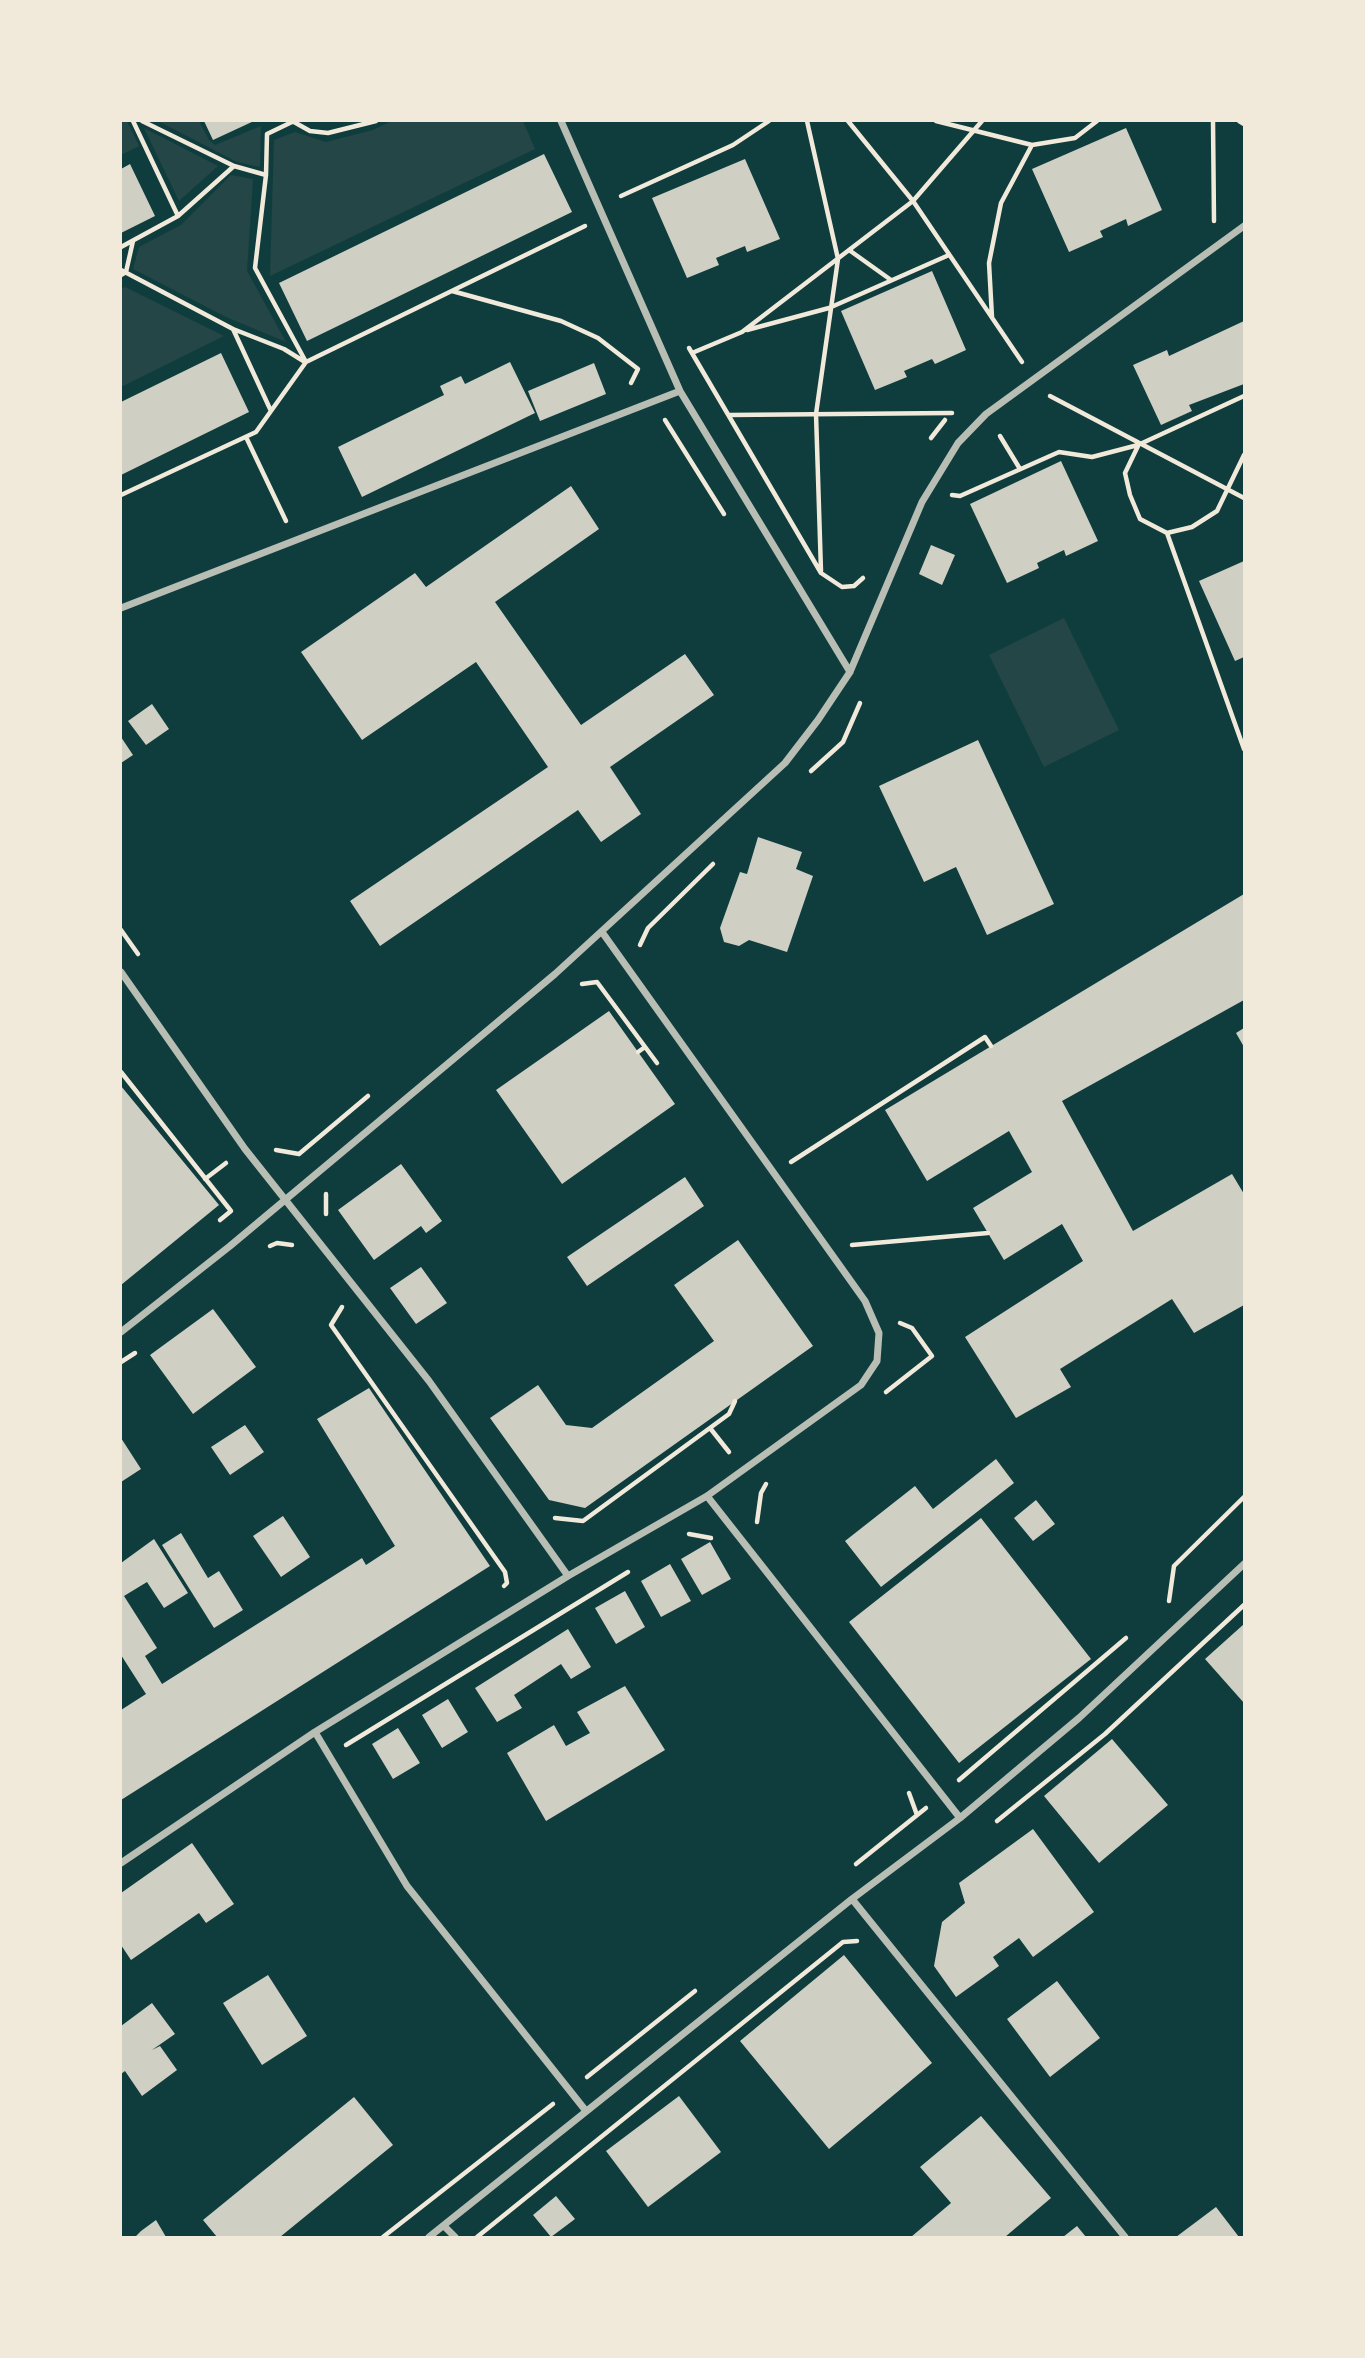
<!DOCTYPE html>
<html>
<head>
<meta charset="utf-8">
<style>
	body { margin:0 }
	#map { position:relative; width:1365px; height:2358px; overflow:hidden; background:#0f3d3e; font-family:Figtree,sans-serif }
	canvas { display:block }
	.frame { position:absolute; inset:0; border:122px solid #f1e9da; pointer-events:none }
</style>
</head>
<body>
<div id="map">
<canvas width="1365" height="2358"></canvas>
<div class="frame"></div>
</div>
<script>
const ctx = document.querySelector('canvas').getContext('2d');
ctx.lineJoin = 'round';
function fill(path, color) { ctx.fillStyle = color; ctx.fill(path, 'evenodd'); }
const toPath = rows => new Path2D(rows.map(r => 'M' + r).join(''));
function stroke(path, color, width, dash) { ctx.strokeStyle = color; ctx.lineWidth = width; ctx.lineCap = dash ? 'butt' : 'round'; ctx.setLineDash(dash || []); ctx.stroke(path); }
fill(toPath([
	[121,121,127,121,139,146,121,155],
	[158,121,199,121,209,140,215,145,261,126,260,167,237,162],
	[392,121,523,121,535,149,270,276,274,140,295,132,326,142,373,130],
	[144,128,218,166,179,201],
	[231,175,253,179,247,271,286,342,226,317,133,269,139,247,181,225],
	[125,287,224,336,121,387,121,289],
	[1064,618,1119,730,1044,767,989,655]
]), '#244646');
fill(toPath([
	[204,121,254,121,213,140],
	[1126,128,1162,210,1128,226,1126,219,1100,231,1103,237,1069,252,1032,169],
	[544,154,572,212,307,341,279,283],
	[745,159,780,239,747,252,745,246,716,258,719,265,687,278,652,198],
	[130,164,155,216,121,233,121,169],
	[932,271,966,350,935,364,932,359,904,371,907,377,875,390,841,311],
	[1244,321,1244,384,1189,405,1192,411,1161,425,1133,365,1167,350,1169,356],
	[221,353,249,412,121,475,121,402],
	[510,362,535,413,362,497,338,447,444,395,440,386,461,376,465,384],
	[594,363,606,394,540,421,528,391],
	[1061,461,1098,541,1066,556,1064,550,1037,563,1039,568,1007,583,970,504],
	[571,486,599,529,495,602,581,725,685,654,714,695,610,767,641,814,601,842,578,810,380,946,350,901,548,767,476,662,362,740,301,652,415,573,426,587],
	[931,545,955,555,942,585,919,574],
	[1244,561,1244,657,1235,661,1199,581],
	[152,704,169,729,146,745,128,721],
	[121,737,133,755,121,763],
	[978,740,1054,904,987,935,956,867,924,882,879,786],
	[758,837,802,852,796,869,813,876,787,952,749,940,739,946,724,942,720,928,740,872,747,874],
	[1244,894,1244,1000,1062,1101,1133,1231,1232,1174,1244,1194,1244,1305,1194,1333,1172,1299,1060,1369,1071,1387,1016,1418,965,1337,1083,1261,1062,1224,1004,1260,973,1208,1032,1172,1009,1131,927,1181,885,1110],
	[609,1011,675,1104,562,1184,496,1090],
	[1244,1028,1244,1047,1236,1033],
	[121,1086,219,1205,121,1285],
	[401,1164,442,1221,426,1233,421,1226,374,1260,338,1210],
	[685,1177,704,1206,587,1286,567,1257],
	[738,1240,813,1346,585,1508,549,1500,490,1418,538,1385,566,1425,592,1428,714,1341,674,1285],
	[421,1267,447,1303,416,1324,390,1288],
	[213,1309,256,1367,193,1414,150,1355],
	[369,1388,490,1566,121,1800,121,1710,146,1694,121,1655,121,1563,154,1539,188,1593,164,1608,147,1582,124,1596,157,1648,145,1656,162,1684,362,1558,366,1565,395,1546,317,1419],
	[245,1425,264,1452,230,1475,211,1447],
	[121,1438,141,1469,121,1482],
	[996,1459,1014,1483,881,1587,845,1541,915,1486,933,1509],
	[1036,1500,1055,1524,1033,1541,1014,1518],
	[283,1516,310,1557,281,1577,253,1536],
	[981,1518,1091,1659,959,1763,849,1622],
	[181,1533,208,1578,219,1571,243,1610,214,1628,162,1545],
	[710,1542,731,1579,702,1595,681,1559],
	[670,1564,691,1601,661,1617,641,1581],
	[625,1591,645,1627,616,1644,595,1608],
	[1244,1624,1244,1703,1205,1659],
	[568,1629,591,1667,571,1679,561,1664,514,1695,522,1708,497,1722,475,1688],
	[625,1686,665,1750,546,1821,507,1753,554,1725,566,1746,590,1733,577,1712],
	[448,1699,468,1732,442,1748,422,1715],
	[398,1728,420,1763,393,1779,372,1744],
	[1112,1739,1168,1805,1099,1863,1044,1796],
	[1033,1829,1094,1912,1033,1957,1019,1938,993,1957,999,1966,956,1997,934,1966,942,1922,965,1903,959,1883],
	[192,1843,234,1904,206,1923,199,1913,131,1960,121,1945,121,1893],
	[844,1955,932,2063,829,2149,740,2041],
	[268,1975,307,2036,262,2065,223,2003],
	[1057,1981,1100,2038,1050,2077,1007,2019],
	[152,2003,175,2034,152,2050,160,2046,177,2070,142,2096,125,2071,121,2074,121,2026],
	[679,2096,721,2152,648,2207,606,2151],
	[354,2097,393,2145,280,2237,217,2237,203,2220],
	[981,2116,1051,2198,1005,2237,911,2237,951,2203,920,2167],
	[556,2196,575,2219,551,2237,533,2215],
	[1216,2207,1239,2237,1176,2237],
	[156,2220,166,2237,135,2237,141,2231],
	[1077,2226,1086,2237,1063,2237]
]), '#cfcfc3');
stroke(toPath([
	[133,121,178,216],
	[142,121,234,166],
	[294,121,267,134,266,175,255,268,306,362],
	[807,121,838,259,816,414,821,571],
	[848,121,913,201,1022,362],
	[936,121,1032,145,1075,138,1097,121],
	[1213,121,1214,221],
	[1239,121,1244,124],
	[294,122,310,131,328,133,376,121],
	[621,196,733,145,769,121],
	[121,247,178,216,234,166,266,175],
	[849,250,891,280],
	[121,270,233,329,284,349,305,362],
	[121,275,126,272,133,241],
	[452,291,561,321,598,338,638,369,631,383],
	[992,317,989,263,1001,203,1032,145],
	[233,329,271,411],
	[747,330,829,308,949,255],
	[689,348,821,573,842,587,854,586,863,578],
	[692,353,742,332,913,201,982,121],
	[1050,396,1244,498],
	[729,415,952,413],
	[665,420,724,514],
	[1000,436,1020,469],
	[246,437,286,521],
	[931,438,945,420],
	[1138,446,1125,473,1130,495,1140,519,1167,533,1192,527,1217,511,1244,455],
	[121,495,256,432,306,362,585,226],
	[952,495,960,496,1059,452,1092,457,1138,445,1244,396],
	[1167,533,1244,749],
	[811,771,843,742,860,703],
	[121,930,138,954],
	[640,945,648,928,713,864],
	[582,984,597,982,657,1063],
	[638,1052,645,1047],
	[121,1072,231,1211,220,1220],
	[276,1150,299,1154,368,1096],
	[791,1162,985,1037,991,1046],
	[205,1179,226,1163],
	[326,1194,326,1214],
	[852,1245,988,1233],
	[270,1246,277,1243,292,1245],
	[342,1307,331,1325,505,1572,507,1583,504,1586],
	[121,1362,135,1353],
	[886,1392,932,1356,912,1328,900,1323],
	[710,1428,729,1452],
	[555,1518,583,1521,729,1414,735,1401],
	[757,1522,761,1493,766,1484],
	[689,1534,711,1538],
	[1169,1601,1174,1566,1244,1497],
	[346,1745,628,1572],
	[959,1780,1126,1638],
	[909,1793,917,1815],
	[997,1821,1105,1734,1244,1605],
	[856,1864,926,1808],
	[587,2077,695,1991],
	[383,2237,553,2104],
	[477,2237,843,1942,857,1941]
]), '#f1e9da', 4.5);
stroke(toPath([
	[561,121,680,391,850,672],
	[121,608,680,391],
	[121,972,245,1149,429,1381,568,1576],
	[121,1332,230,1246,555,974,785,763,818,720,850,672,922,502,958,443,986,414,1244,226],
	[707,1496,960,1818],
	[315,1732,407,1886,586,2111],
	[121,1863,315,1732,568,1576,707,1496,861,1385,877,1361,879,1333,865,1301,602,932],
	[852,1899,1125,2237],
	[444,2226,455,2237],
	[429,2237,852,1899,960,1818,1079,1718,1244,1564]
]), '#b8beb3', 7);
</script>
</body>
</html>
